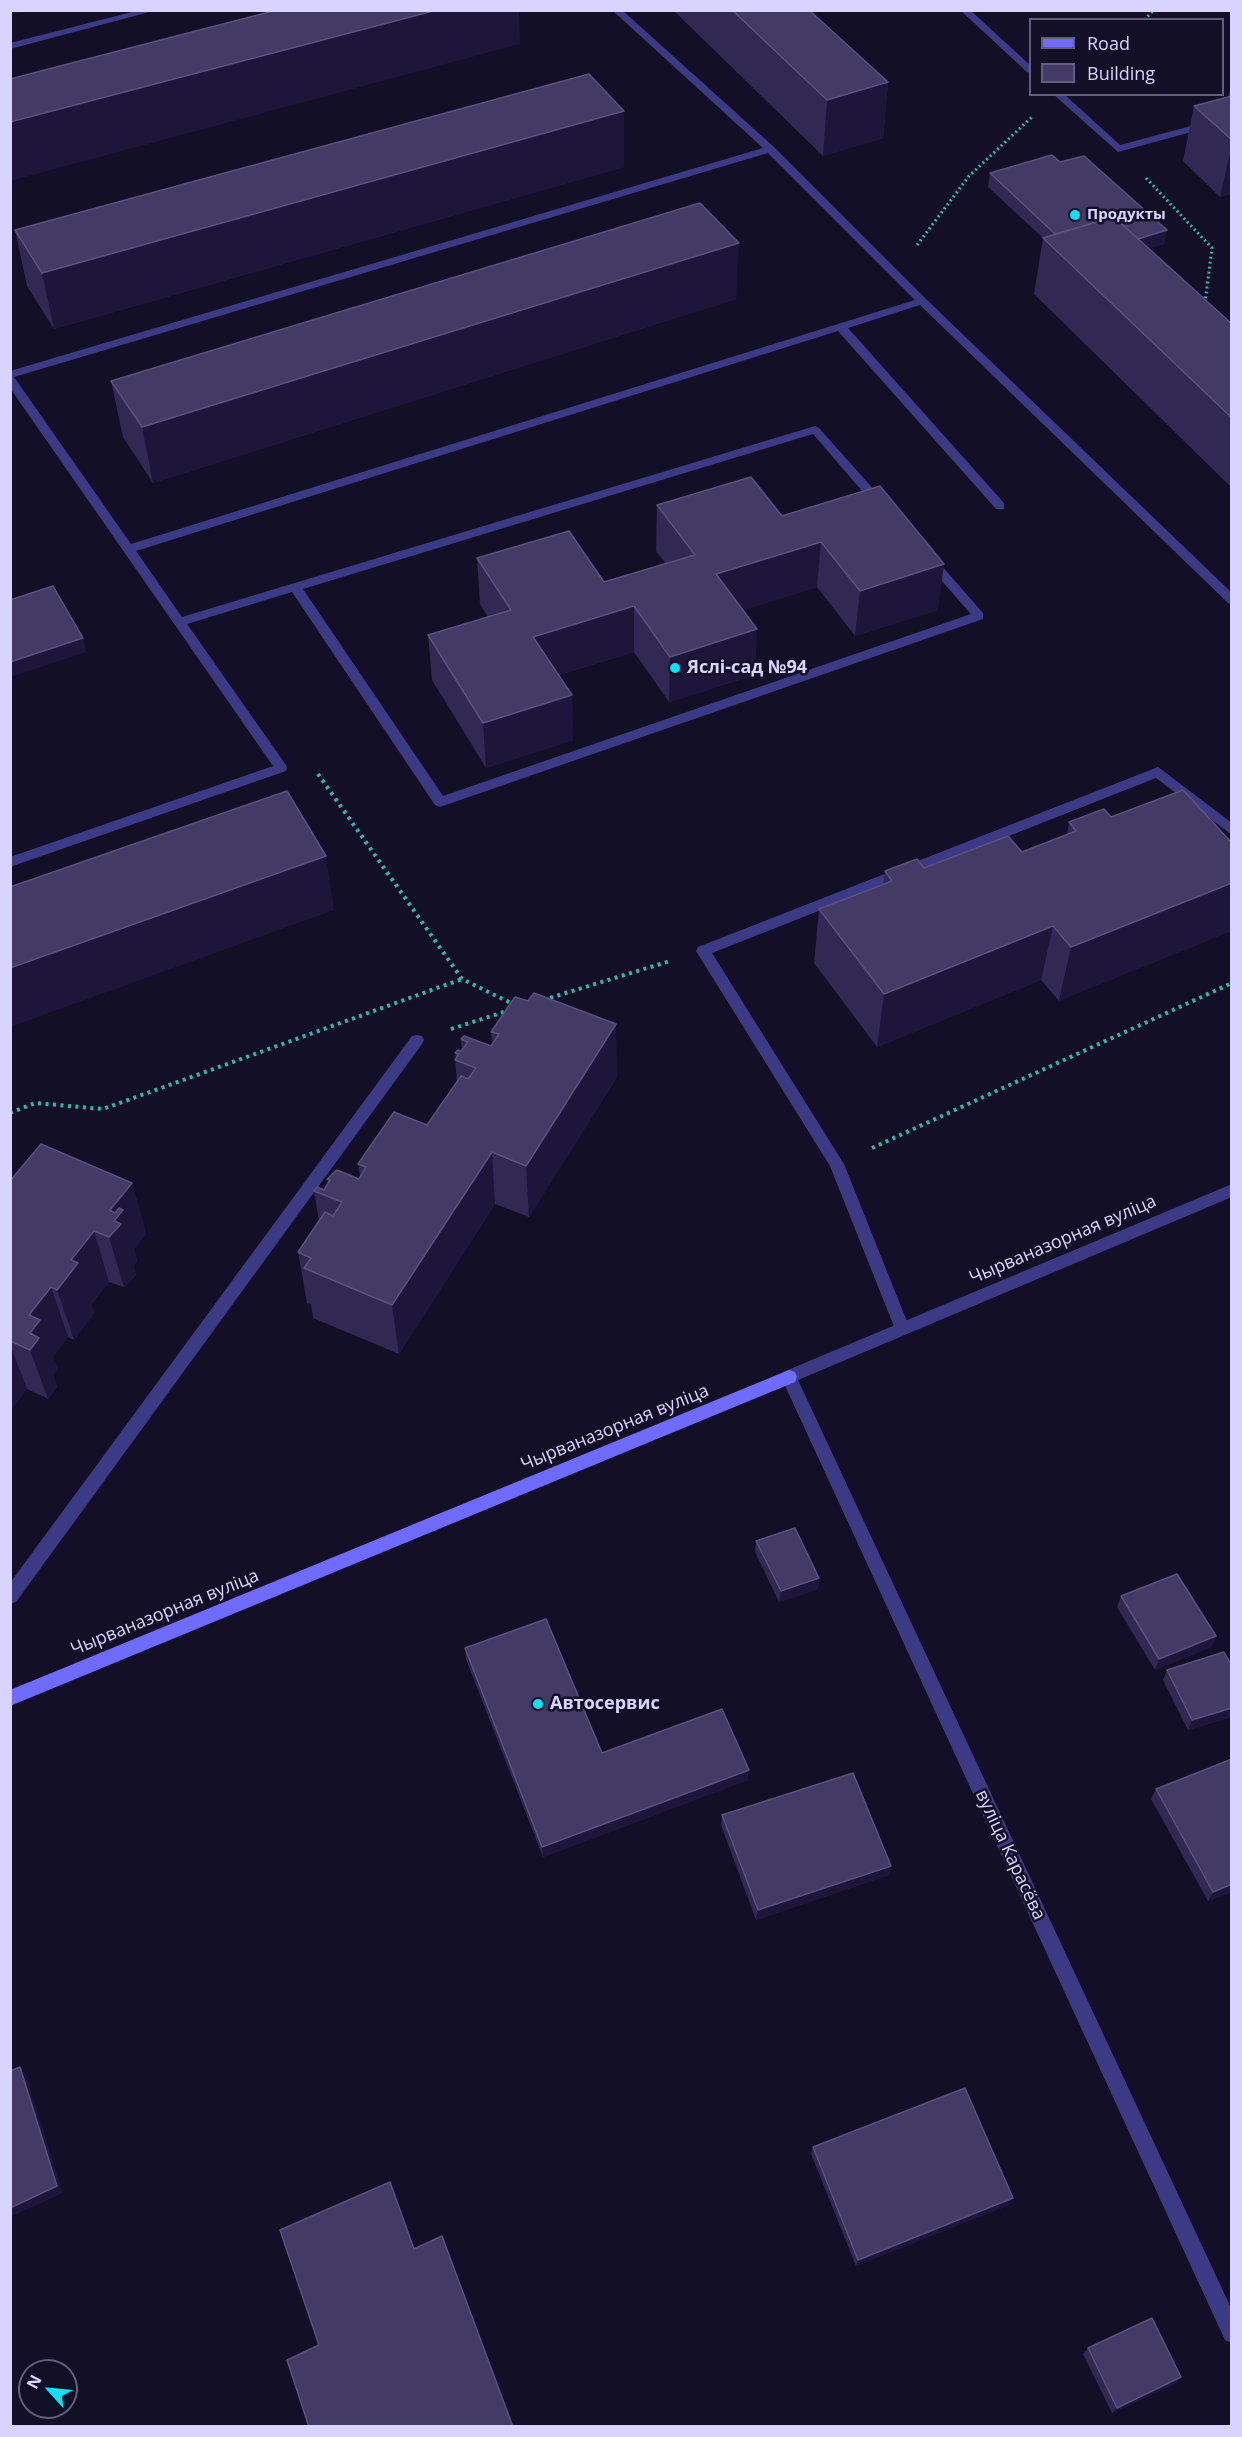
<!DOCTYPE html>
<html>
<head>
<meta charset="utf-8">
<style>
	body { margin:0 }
	#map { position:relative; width:1242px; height:2437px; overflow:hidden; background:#130f26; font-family:"Open Sans",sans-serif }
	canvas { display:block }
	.frame { position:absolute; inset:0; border:12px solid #d9d4ff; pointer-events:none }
	.legend { position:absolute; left:1029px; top:18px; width:195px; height:78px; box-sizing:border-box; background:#130f26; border:2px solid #625e7d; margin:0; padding:8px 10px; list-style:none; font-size:18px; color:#d9d4ff }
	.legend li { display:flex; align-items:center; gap:12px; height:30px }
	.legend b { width:30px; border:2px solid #625e7d }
	.north { position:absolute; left:18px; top:2359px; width:60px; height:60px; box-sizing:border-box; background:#130f26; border:2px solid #625e7d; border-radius:50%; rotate:297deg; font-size:16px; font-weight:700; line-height:24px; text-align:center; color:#d9d4ff }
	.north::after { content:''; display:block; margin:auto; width:21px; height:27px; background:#00e5ff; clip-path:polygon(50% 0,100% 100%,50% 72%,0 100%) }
</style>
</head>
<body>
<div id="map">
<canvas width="1242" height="2437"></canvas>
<div class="frame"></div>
<ul class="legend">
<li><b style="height:8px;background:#6f6bff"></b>Road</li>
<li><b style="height:16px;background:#433a66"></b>Building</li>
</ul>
<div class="north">N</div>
</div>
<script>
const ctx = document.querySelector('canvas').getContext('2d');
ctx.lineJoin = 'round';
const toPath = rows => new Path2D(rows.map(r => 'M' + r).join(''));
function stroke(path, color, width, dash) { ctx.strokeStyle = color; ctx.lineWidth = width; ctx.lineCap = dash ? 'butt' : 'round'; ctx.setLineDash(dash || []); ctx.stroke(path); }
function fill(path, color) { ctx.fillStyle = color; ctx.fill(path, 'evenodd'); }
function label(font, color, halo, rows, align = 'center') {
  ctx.font = font + ' "Open Sans",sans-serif'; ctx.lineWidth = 5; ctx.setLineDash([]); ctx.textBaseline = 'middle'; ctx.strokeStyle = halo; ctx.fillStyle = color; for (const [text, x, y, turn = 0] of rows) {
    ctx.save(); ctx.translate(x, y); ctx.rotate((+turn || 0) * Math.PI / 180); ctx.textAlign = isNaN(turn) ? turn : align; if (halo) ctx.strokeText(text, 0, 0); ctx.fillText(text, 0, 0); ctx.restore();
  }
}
stroke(toPath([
	[1144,20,1154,10],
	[1146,178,1212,248,1205,303],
	[917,245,969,176,1032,117]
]), '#2fb8b0', 3, [2, 3]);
stroke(toPath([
	[318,774,462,979,513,1004],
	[543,1000,670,961],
	[451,1029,510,1010],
	[10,1113,35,1103,103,1109,462,979],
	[872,1148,1232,983]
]), '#2fb8b0', 4, [3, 4.5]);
fill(toPath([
	[140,10,157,10,10,49,10,43,140,10],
	[612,10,622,10,774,147,926,299,1232,593,1232,604,1228,603,920,305,848,328,1004,503,1004,509,996,509,838,331,136,551,182,617,815,426,819,428,884,501,884,507,876,507,813,434,303,589,443,796,971,614,926,563,926,557,934,557,983,613,983,619,440,807,435,805,292,592,187,624,286,765,287,768,286,771,10,867,10,857,273,766,10,388,10,371,763,148,612,10],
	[768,153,915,300,131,544,14,377,768,153],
	[960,10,970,10,1030,65,1030,73,1027,72,960,10],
	[1053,94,1064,94,1120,145,1232,115,1232,121,1118,152,1053,94],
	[1158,767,1232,823,1232,835,1156,778,712,953,844,1164,910,1329,907,1334,902,1335,897,1334,830,1166,696,951,698,947,1158,767],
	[417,1035,422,1036,424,1040,422,1044,16,1602,10,1604,10,1583,412,1036,417,1035]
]), '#3d3a85');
fill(toPath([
	[1232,1184,1232,1197,798,1380,1232,2310,1232,2343,1225,2340,781,1377,783,1372,1232,1184]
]), '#3d3a85');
fill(toPath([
	[789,1370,795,1372,797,1377,795,1382,10,1706,10,1690,789,1370]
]), '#6f6bff');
fill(toPath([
	[673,10,809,10,888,82,883,138,823,156],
	[1230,89,1232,89,1232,194,1220,197,1183,161,1194,106,1228,97],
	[1060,162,1167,230,1164,244,1149,248,1232,324,1232,488,1034,294,1043,238,988,187,990,173],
	[624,167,54,329,27,286,15,230],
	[736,299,153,483,123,437,111,381],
	[657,505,782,516,938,610,855,636,817,587,743,610,755,675,669,702,634,652,559,675,572,695,573,740,486,768,432,680,428,635,488,617,480,604,477,558,604,582,666,564,656,551],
	[1104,809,1059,1001,1041,980,877,1047,814,963,819,909,883,884,885,871,924,868,1022,852,1067,835,1069,822],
	[491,1032,617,1077,529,1217,495,1204,399,1354,313,1318,311,1304,307,1303,298,1252,319,1221,314,1191,324,1190,328,1183,327,1179,359,1179,360,1177,358,1164,427,1125,457,1082,455,1060,456,1058,455,1053,462,1050,461,1039,491,1046,492,1044],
	[10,1181,132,1183,146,1234,134,1249,137,1261,133,1266,136,1275,124,1287,109,1282,91,1305,94,1313,74,1340,68,1337,53,1356,58,1369,53,1375,57,1387,48,1399,27,1389,10,1411],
	[756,1541,819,1578,818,1589,779,1602,755,1552],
	[1121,1596,1216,1636,1211,1647,1155,1670,1117,1607],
	[465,1648,602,1753,748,1780,543,1857,466,1659],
	[1232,1666,1232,1717,1188,1730,1163,1680,1167,1670],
	[1156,1789,1232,1892,1208,1901,1151,1799],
	[722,1815,891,1866,889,1875,756,1920,721,1825],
	[813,2147,1009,2205,856,2266,811,2154],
	[1088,2348,1181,2377,1176,2383,1112,2413,1083,2354]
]), '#312854');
fill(toPath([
	[10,10,28,10,10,15],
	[437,10,519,10,520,44,10,181,10,122],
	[888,82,883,138,823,156,827,100],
	[624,111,624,167,54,329,42,273],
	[1232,145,1232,194,1220,197],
	[1167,230,1164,244,1077,271,1079,257],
	[739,243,736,299,153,483,142,427],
	[821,542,817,587,714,620,716,574],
	[944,564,938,610,855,636,860,591],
	[634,606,634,652,535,682,533,637],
	[757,629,755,675,669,702,670,657],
	[83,638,86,652,10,677,10,662],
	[572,695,573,740,486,768,483,723],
	[326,856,334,910,10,1027,10,968],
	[1232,883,1232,931,1059,1001,1071,947],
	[1053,926,1041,980,877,1047,884,994],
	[616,1024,617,1077,529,1217,526,1166],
	[492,1152,495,1204,399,1354,392,1305],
	[132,1183,146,1234,134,1249,137,1261,133,1266,136,1275,124,1287,109,1237,110,1210],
	[94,1231,109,1282,91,1305,94,1313,74,1340,57,1290,71,1260],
	[51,1287,68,1337,53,1356,58,1369,53,1375,57,1387,48,1399,30,1350,29,1315],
	[10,1345,27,1389,10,1411],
	[819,1578,818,1589,779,1602,781,1591],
	[1216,1636,1211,1647,1155,1670,1159,1659],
	[1232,1708,1232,1717,1188,1730,1192,1720],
	[749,1770,748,1780,543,1857,542,1847],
	[891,1866,889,1875,756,1920,758,1910],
	[1232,1884,1232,1892,1208,1901,1213,1892],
	[20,2067,26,2075,63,2193,10,2217],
	[1013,2198,1009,2205,856,2266,858,2260],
	[1181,2377,1176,2383,1112,2413,1117,2408]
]), '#1d163a');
const building = toPath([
	[277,10,437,10,10,122,10,79,277,10],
	[732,10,809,10,888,82,827,100,732,10],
	[589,74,624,111,42,273,15,230,589,74],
	[1232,96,1232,140,1194,106,1232,96],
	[1052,155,1060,162,1084,156,1167,230,1138,239,1114,217,1055,234,990,173,1052,155],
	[700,203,739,243,142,427,111,381,700,203],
	[1114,217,1232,324,1232,418,1043,238,1114,217],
	[751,477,782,516,880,486,944,564,860,591,821,542,716,574,757,629,670,657,634,606,533,637,572,695,483,723,428,635,511,610,477,558,569,531,604,582,695,555,657,505,751,477],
	[53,586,83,638,10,662,10,600,53,586],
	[1183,790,1232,843,1232,883,1071,947,1053,926,884,994,819,909,892,881,885,871,917,859,924,868,1008,836,1022,852,1076,831,1069,822,1104,809,1111,817,1183,790],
	[287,791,326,856,10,968,10,887,287,791],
	[534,993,616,1024,526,1166,492,1152,392,1305,304,1268,311,1258,298,1252,325,1212,333,1216,342,1202,314,1191,317,1187,324,1190,330,1180,327,1179,337,1170,359,1179,366,1167,358,1164,394,1112,427,1125,461,1076,468,1079,476,1068,455,1060,459,1054,455,1053,458,1050,461,1051,468,1042,461,1039,464,1036,491,1046,499,1034,491,1032,515,997,528,1001,534,993],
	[41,1144,132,1183,110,1210,115,1213,119,1208,123,1210,114,1221,121,1224,109,1237,94,1231,71,1260,78,1263,57,1290,51,1287,29,1315,40,1320,30,1333,39,1338,30,1350,10,1341,10,1181,41,1144],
	[795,1528,819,1578,781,1591,756,1541,795,1528],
	[1177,1574,1216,1636,1159,1659,1121,1596,1177,1574],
	[546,1619,602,1753,722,1709,749,1770,542,1847,465,1648,546,1619],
	[1224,1652,1232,1666,1232,1708,1192,1720,1167,1670,1224,1652],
	[1232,1759,1232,1884,1213,1892,1156,1789,1232,1759],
	[853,1773,891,1866,758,1910,722,1815,853,1773],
	[20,2067,57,2186,10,2208,10,2071,20,2067],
	[965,2088,1013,2198,858,2260,813,2147,965,2088],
	[390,2182,414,2249,442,2236,513,2427,309,2427,287,2360,319,2345,280,2230,390,2182],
	[1152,2318,1181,2377,1117,2408,1088,2348,1152,2318]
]);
fill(building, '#433a66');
stroke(building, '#5a527e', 1.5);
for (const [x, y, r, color] of [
	[1075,215,6,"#00e5ff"],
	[675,668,6,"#00e5ff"],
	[538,1704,6,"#00e5ff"]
]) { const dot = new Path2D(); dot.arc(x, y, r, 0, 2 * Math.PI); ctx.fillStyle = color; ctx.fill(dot); stroke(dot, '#130f26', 2); }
label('bold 15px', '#d9d4ff', '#130f26', [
	["Продукты",1087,215]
], 'left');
label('bold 18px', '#d9d4ff', '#130f26', [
	["Яслі-сад №94",687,668],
	["Автосервис",550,1704]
], 'left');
label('18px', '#d9d4ff', '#130f26', [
	["Чырваназорная вуліца",1063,1240,-23],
	["Чырваназорная вуліца",615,1428,-22],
	["Чырваназорная вуліца",165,1613,-22],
	["вуліца Карасёва",1010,1855,65]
]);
</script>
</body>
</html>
